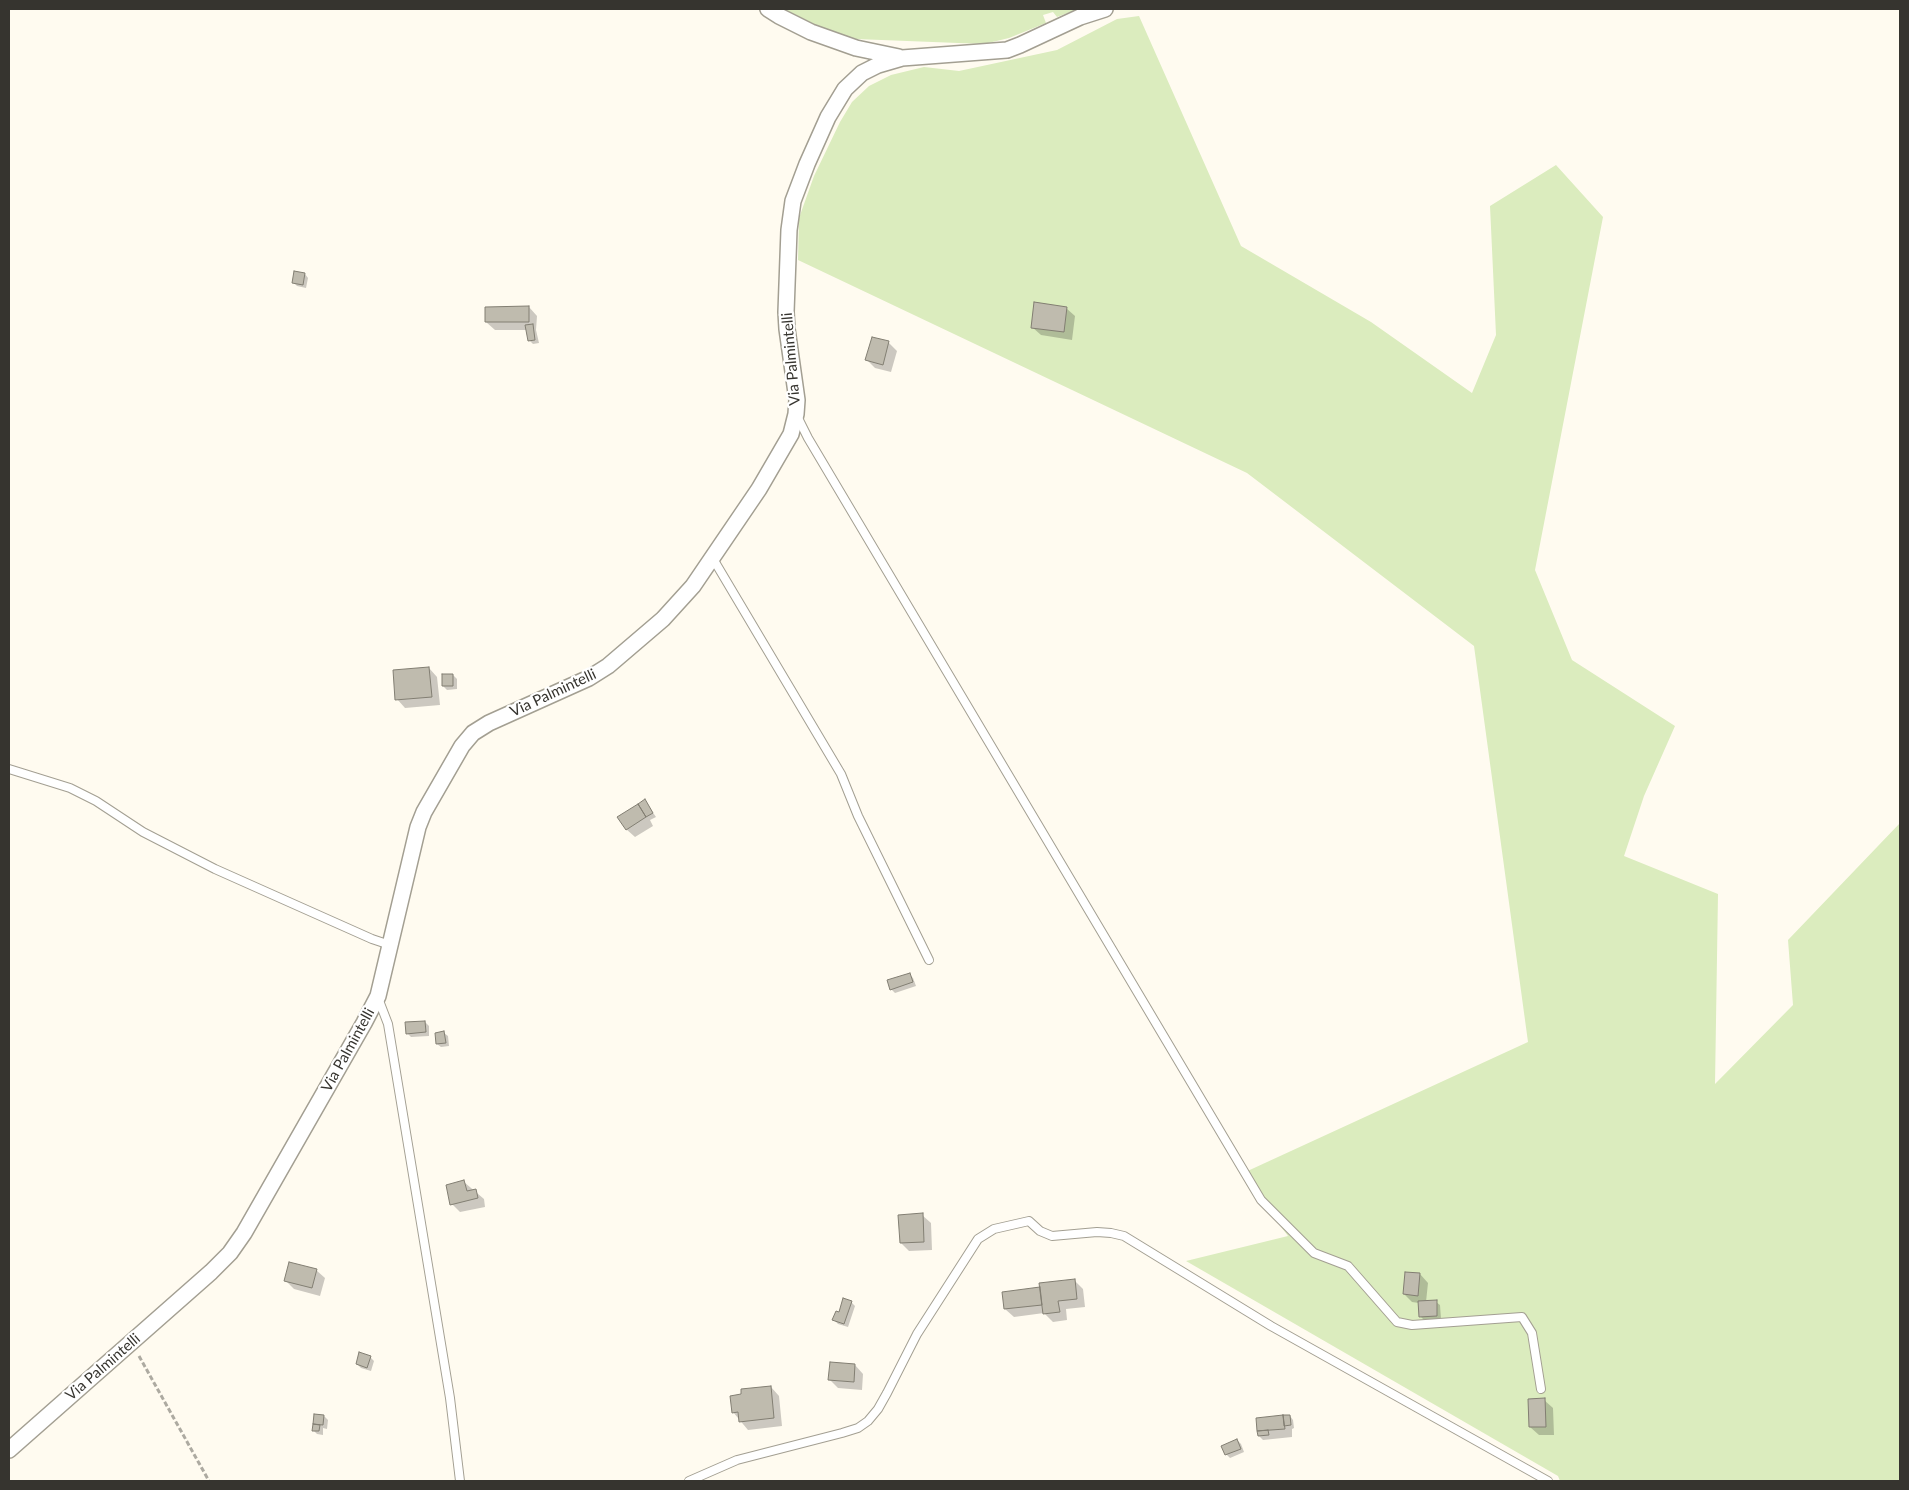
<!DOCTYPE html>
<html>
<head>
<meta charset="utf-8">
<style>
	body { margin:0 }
	#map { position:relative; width:1909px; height:1490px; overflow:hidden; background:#fffbf0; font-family:Lato,sans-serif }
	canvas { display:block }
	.frame { position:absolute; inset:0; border:10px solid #36342f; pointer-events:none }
</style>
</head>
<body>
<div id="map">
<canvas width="1909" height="1490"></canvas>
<div class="frame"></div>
</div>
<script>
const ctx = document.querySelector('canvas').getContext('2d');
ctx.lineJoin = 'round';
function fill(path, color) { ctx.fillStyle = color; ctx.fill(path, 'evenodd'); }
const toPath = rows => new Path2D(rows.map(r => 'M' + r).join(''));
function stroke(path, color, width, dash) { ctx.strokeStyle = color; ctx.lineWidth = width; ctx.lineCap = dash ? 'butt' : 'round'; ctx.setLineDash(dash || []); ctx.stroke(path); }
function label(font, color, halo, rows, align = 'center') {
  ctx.font = font + ' Lato,sans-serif'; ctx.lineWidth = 4.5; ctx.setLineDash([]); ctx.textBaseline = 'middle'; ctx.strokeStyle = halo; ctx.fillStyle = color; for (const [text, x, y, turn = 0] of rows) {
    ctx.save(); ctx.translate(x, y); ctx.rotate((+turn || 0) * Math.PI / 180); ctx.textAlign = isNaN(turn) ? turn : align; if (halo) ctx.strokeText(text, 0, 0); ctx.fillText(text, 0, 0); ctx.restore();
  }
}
fill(toPath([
	[781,9,1078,9,1057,17,1053,12,1043,15,1046,23,1009,38,984,44,856,39,815,26],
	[1139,16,1241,246,1371,322,1472,393,1496,335,1490,206,1556,165,1603,217,1535,570,1572,660,1675,726,1644,796,1624,856,1718,894,1715,1084,1793,1005,1788,940,1900,823,1900,1481,1560,1481,1558,1476,1186,1261,1288,1236,1241,1174,1528,1042,1474,646,1247,473,798,260,799,218,814,176,840,122,852,102,869,86,891,75,924,67,959,71,1057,50,1117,19]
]), '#dbecbe');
fill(toPath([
	[305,274,308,278,306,288,297,286,293,282],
	[529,307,537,316,536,330,539,343,533,344,529,340,527,330,495,330,486,322],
	[1066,308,1075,316,1072,340,1041,335,1032,327],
	[888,342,897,351,891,372,875,368,867,360],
	[429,668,437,677,440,705,405,708,397,699],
	[453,675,457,679,457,689,447,690,443,686],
	[645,801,656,817,650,820,653,826,635,837,626,829],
	[909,974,913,978,916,986,895,993,891,989],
	[425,1022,429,1026,429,1036,411,1037,407,1033],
	[444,1033,448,1036,449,1046,441,1047,437,1044],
	[464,1182,484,1199,485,1207,460,1212,452,1204],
	[922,1215,931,1223,932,1250,909,1251,901,1243],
	[316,1270,325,1278,320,1296,294,1289,286,1281],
	[1420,1274,1428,1283,1426,1302,1436,1302,1440,1305,1441,1319,1424,1320,1420,1316,1419,1303,1412,1302,1404,1294],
	[1074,1280,1083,1289,1085,1307,1066,1309,1067,1320,1053,1322,1044,1313,1014,1317,1005,1309,1004,1293,1041,1288],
	[851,1302,855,1306,848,1327,838,1324,834,1320],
	[370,1357,374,1361,371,1371,361,1368,357,1364],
	[855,1365,863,1374,862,1390,838,1388,830,1380],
	[771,1387,779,1396,782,1426,748,1430,733,1412],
	[1544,1400,1553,1408,1554,1435,1539,1435,1530,1427],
	[315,1415,324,1416,328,1420,327,1429,323,1428,323,1435,317,1434,313,1430],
	[1290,1416,1293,1420,1294,1428,1292,1429,1292,1437,1263,1440,1259,1436],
	[1237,1440,1241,1444,1244,1452,1230,1458,1226,1454]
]), '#0003');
const building = toPath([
	[294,271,305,273,303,285,292,283,294,271],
	[1034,302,1067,307,1064,332,1031,328,1034,302],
	[529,306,529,322,485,322,485,307,529,306],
	[533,324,535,340,528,341,525,325,533,324],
	[872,337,889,341,883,365,865,360,872,337],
	[429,667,432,697,395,700,393,670,429,667],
	[442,674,453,674,453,686,442,686,442,674],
	[645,799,653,813,646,817,638,804,645,799],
	[638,804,646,817,626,830,617,817,638,804],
	[910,973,913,982,890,990,887,980,910,973],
	[425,1021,426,1032,406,1034,405,1022,425,1021],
	[444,1031,446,1043,436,1044,435,1033,444,1031],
	[464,1180,467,1191,476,1189,478,1198,450,1205,446,1185,464,1180],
	[923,1213,924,1242,900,1243,898,1215,923,1213],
	[289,1262,317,1269,312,1288,284,1281,289,1262],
	[1405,1272,1420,1273,1418,1296,1403,1294,1405,1272],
	[1075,1279,1077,1299,1058,1301,1060,1312,1043,1314,1039,1283,1075,1279],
	[1040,1287,1042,1305,1004,1309,1002,1292,1040,1287],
	[843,1298,852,1301,844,1324,832,1320,836,1311,839,1312,843,1298],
	[1437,1300,1437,1316,1419,1317,1418,1301,1437,1300],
	[359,1352,371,1356,367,1368,356,1364,359,1352],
	[830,1362,855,1364,854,1382,828,1380,830,1362],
	[771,1386,774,1418,739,1422,738,1412,732,1413,730,1396,741,1394,741,1389,771,1386],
	[1545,1398,1546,1427,1529,1427,1528,1399,1545,1398],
	[314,1414,324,1415,323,1425,313,1424,314,1414],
	[1283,1415,1290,1415,1291,1425,1284,1426,1283,1415],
	[1283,1415,1285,1429,1257,1431,1256,1418,1283,1415],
	[313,1424,320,1425,319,1431,312,1431,313,1424],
	[1268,1430,1269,1435,1258,1436,1257,1431,1268,1430],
	[1237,1439,1241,1449,1225,1455,1221,1446,1237,1439]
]);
fill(building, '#bfbbae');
stroke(building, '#827e72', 1);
const lane = toPath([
	[797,416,808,438,1261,1200,1314,1253,1348,1266,1397,1322,1412,1325,1522,1317,1532,1333,1541,1389],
	[712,557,841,774,858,816,929,960],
	[9,769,70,788,96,801,143,832,215,869,372,939,390,945],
	[378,998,388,1024,450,1398,460,1481],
	[689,1481,737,1460,842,1433,858,1428,868,1421,878,1409,887,1393,917,1334,978,1239,994,1229,1029,1221,1040,1231,1052,1236,1097,1232,1111,1233,1124,1236,1271,1326,1548,1481]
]);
const street = toPath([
	[768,9,779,16,811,32,856,48,899,57],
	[9,1450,211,1272,230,1253,244,1233,364,1023,378,996,418,827,424,812,462,746,473,733,489,723,589,678,608,666,663,619,693,586,759,489,791,434,796,414,797,400,787,329,786,312,789,230,793,201,807,164,828,117,845,89,862,73,878,65,902,58,1007,50,1020,45,1080,17,1105,9]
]);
stroke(lane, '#a39f92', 10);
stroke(street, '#a39f92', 18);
stroke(toPath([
	[139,1356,209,1481]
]), '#adaaa1', 3, [5, 2.5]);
stroke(lane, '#fff', 8);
stroke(street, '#fff', 15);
label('15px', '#36342f', '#fff', [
	["Via Palmintelli",791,359,-95],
	["Via Palmintelli",553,693,-25],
	["Via Palmintelli",348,1050,-61],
	["Via Palmintelli",103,1367,-41]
]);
</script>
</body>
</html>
